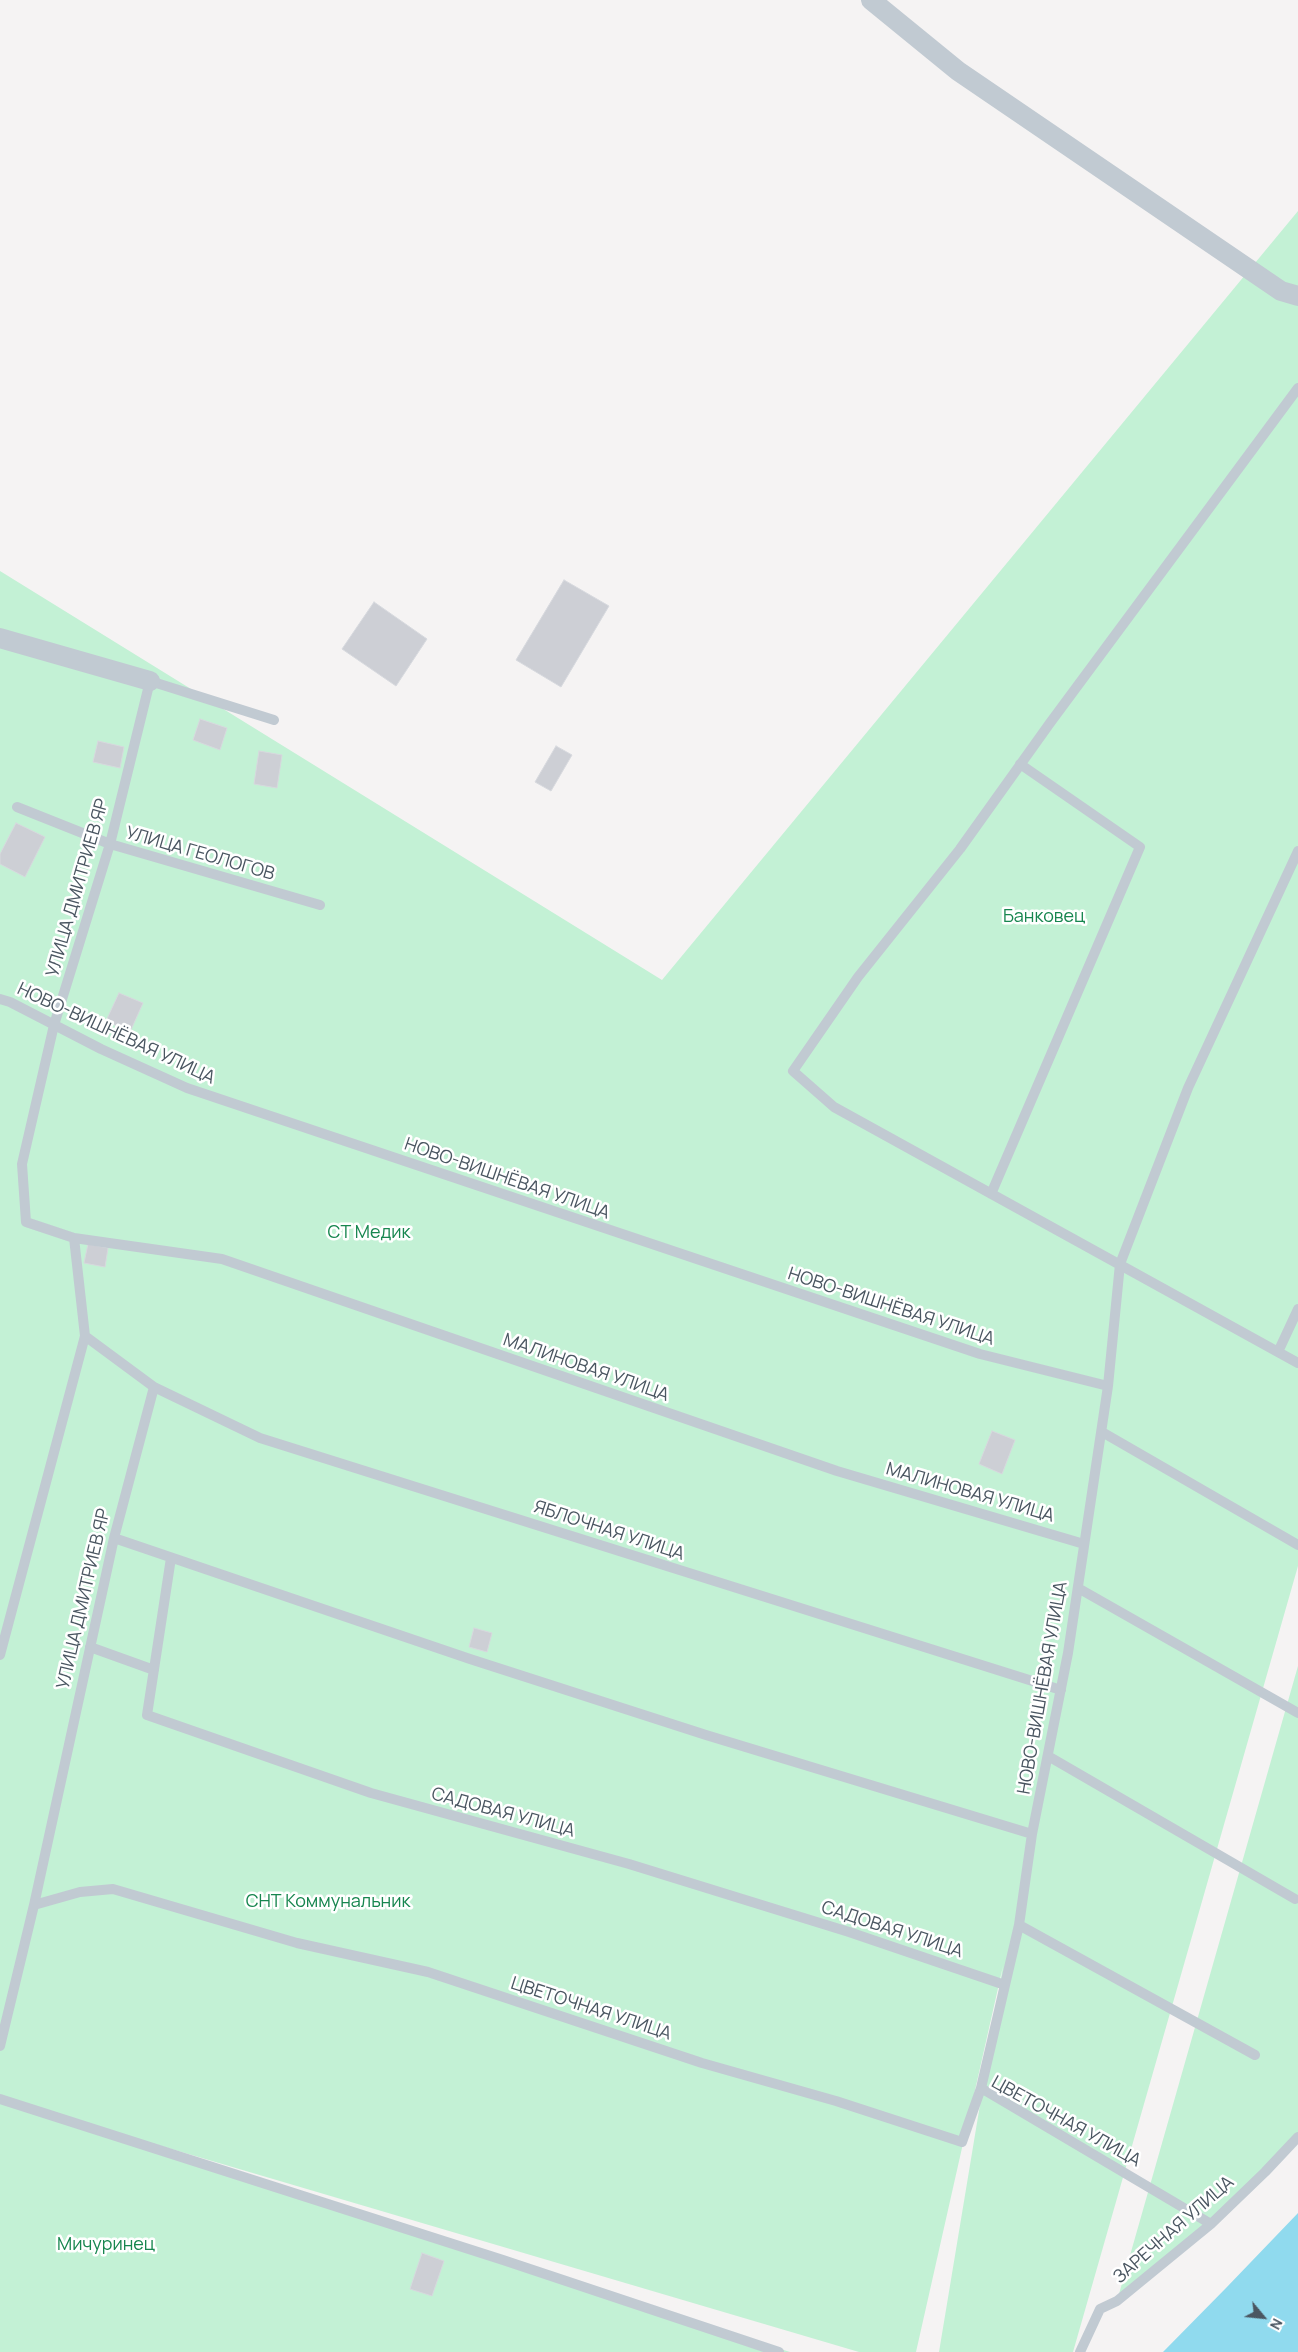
<!DOCTYPE html>
<html>
<head>
<meta charset="utf-8">
<style>
	body { margin:0 }
	#map { position:relative; width:1298px; height:2352px; overflow:hidden; background:#f5f3f3; font-family:Manrope,sans-serif }
	canvas { display:block }
	.north { position:absolute; left:1238px; top:2292px; width:50px; height:50px; -webkit-text-stroke:4px #fff; paint-order:stroke; rotate:118deg; font-size:14px; font-weight:700; line-height:20px; text-align:center; color:#4a5661 }
	.north::after { content:''; display:block; margin:auto; width:18px; height:22px; background:#4a5661; clip-path:polygon(50% 0,100% 100%,50% 72%,0 100%) }
</style>
</head>
<body>
<div id="map">
<canvas width="1298" height="2352"></canvas>
<div class="north">N</div>
</div>
<script>
const ctx = document.querySelector('canvas').getContext('2d');
ctx.lineJoin = 'round';
function fill(path, color) { ctx.fillStyle = color; ctx.fill(path, 'evenodd'); }
const toPath = rows => new Path2D(rows.map(r => 'M' + r).join(''));
function stroke(path, color, width, dash) { ctx.strokeStyle = color; ctx.lineWidth = width; ctx.lineCap = dash ? 'butt' : 'round'; ctx.setLineDash(dash || []); ctx.stroke(path); }
function label(font, color, halo, rows, align = 'center') {
  ctx.font = font + ' Manrope,sans-serif'; ctx.lineWidth = 5; ctx.setLineDash([]); ctx.textBaseline = 'middle'; ctx.strokeStyle = halo; ctx.fillStyle = color; for (const [text, x, y, turn = 0] of rows) {
    ctx.save(); ctx.translate(x, y); ctx.rotate((+turn || 0) * Math.PI / 180); ctx.textAlign = isNaN(turn) ? turn : align; if (halo) ctx.strokeText(text, 0, 0); ctx.fillText(text, 0, 0); ctx.restore();
  }
}
fill(toPath([
	[1298,211,1298,1566,1073,2352,939,2352,1003,1966,916,2352,859,2352,19,2104,790,2352,0,2352,0,571,662,980],
	[1298,1666,1298,2143,1117,2301]
]), '#c3f1d5');
fill(toPath([
	[1298,2213,1298,2352,1163,2352,1226,2288]
]), '#90daee');
const building = toPath([
	[564,580,609,606,561,687,516,660,564,580],
	[374,602,427,639,396,686,342,649,374,602],
	[200,719,227,728,220,750,193,740,200,719],
	[98,741,124,747,120,768,93,762,98,741],
	[556,746,572,755,551,791,535,782,556,746],
	[259,751,282,755,277,788,254,784,259,751],
	[16,823,45,837,25,877,0,864,0,854,16,823],
	[119,993,143,1003,130,1032,106,1021,119,993],
	[88,1244,108,1248,105,1267,84,1263,88,1244],
	[992,1431,1015,1440,1002,1474,979,1464,992,1431],
	[474,1628,492,1633,487,1652,469,1647,474,1628],
	[422,2253,444,2261,432,2296,410,2289,422,2253]
]);
fill(building, '#cdcfd5');
stroke(building, '#d7d9de', 1);
stroke(toPath([
	[1298,388,1050,723,960,849,858,977,793,1071,834,1107,1298,1363],
	[17,807,110,844,320,905],
	[0,999,10,1002,101,1049,187,1088,980,1354,1108,1386,1068,1653,1032,1834,1019,1925,981,2088],
	[991,1194,1140,847,1020,764],
	[74,1238,222,1259,837,1471,1084,1544],
	[1278,1352,1298,1309],
	[1108,1386,1120,1264,1188,1088,1298,851],
	[154,1387,260,1438,1061,1690],
	[1102,1432,1298,1545],
	[114,1538,470,1659,706,1735,1032,1834],
	[171,1558,147,1715,371,1793,629,1864,849,1932,1005,1985],
	[1078,1588,1298,1713],
	[90,1647,154,1670],
	[0,1655,85,1336],
	[1048,1756,1295,1899],
	[34,1905,114,1538,154,1387,85,1336,74,1238,26,1222,22,1164,54,1025,110,844,150,681,274,720],
	[1019,1925,1255,2055],
	[0,2046,34,1905,80,1892,113,1889,297,1943,428,1972,702,2063,836,2101,962,2142,981,2088,1211,2224],
	[0,2099,503,2260,779,2352],
	[1080,2352,1100,2309,1117,2301,1211,2224,1265,2172,1298,2137]
]), '#c1cad2', 10);
stroke(toPath([
	[871,0,958,71,1281,291,1298,296],
	[0,638,150,681]
]), '#c1cad2', 20);
label('18px', '#4a5661', '#fff', [
	["УЛИЦА ГЕОЛОГОВ",200,854,16],
	["УЛИЦА ДМИТРИЕВ ЯР",78,888,-74],
	["НОВО-ВИШНЁВАЯ УЛИЦА",116,1034,25],
	["НОВО-ВИШНЁВАЯ УЛИЦА",507,1179,19],
	["НОВО-ВИШНЁВАЯ УЛИЦА",891,1307,18],
	["МАЛИНОВАЯ УЛИЦА",586,1368,19],
	["МАЛИНОВАЯ УЛИЦА",970,1493,16],
	["ЯБЛОЧНАЯ УЛИЦА",609,1531,18],
	["УЛИЦА ДМИТРИЕВ ЯР",84,1599,-77],
	["НОВО-ВИШНЁВАЯ УЛИЦА",1043,1688,-80],
	["САДОВАЯ УЛИЦА",503,1813,15],
	["САДОВАЯ УЛИЦА",892,1930,18],
	["ЦВЕТОЧНАЯ УЛИЦА",591,2009,18],
	["ЦВЕТОЧНАЯ УЛИЦА",1066,2122,29],
	["ЗАРЕЧНАЯ УЛИЦА",1174,2230,-41]
]);
label('18px', '#17864f', '#fff', [
	["Банковец",1044,917],
	["СТ Медик",369,1233],
	["СНТ Коммунальник",328,1902],
	["Мичуринец",106,2245]
]);
</script>
</body>
</html>
